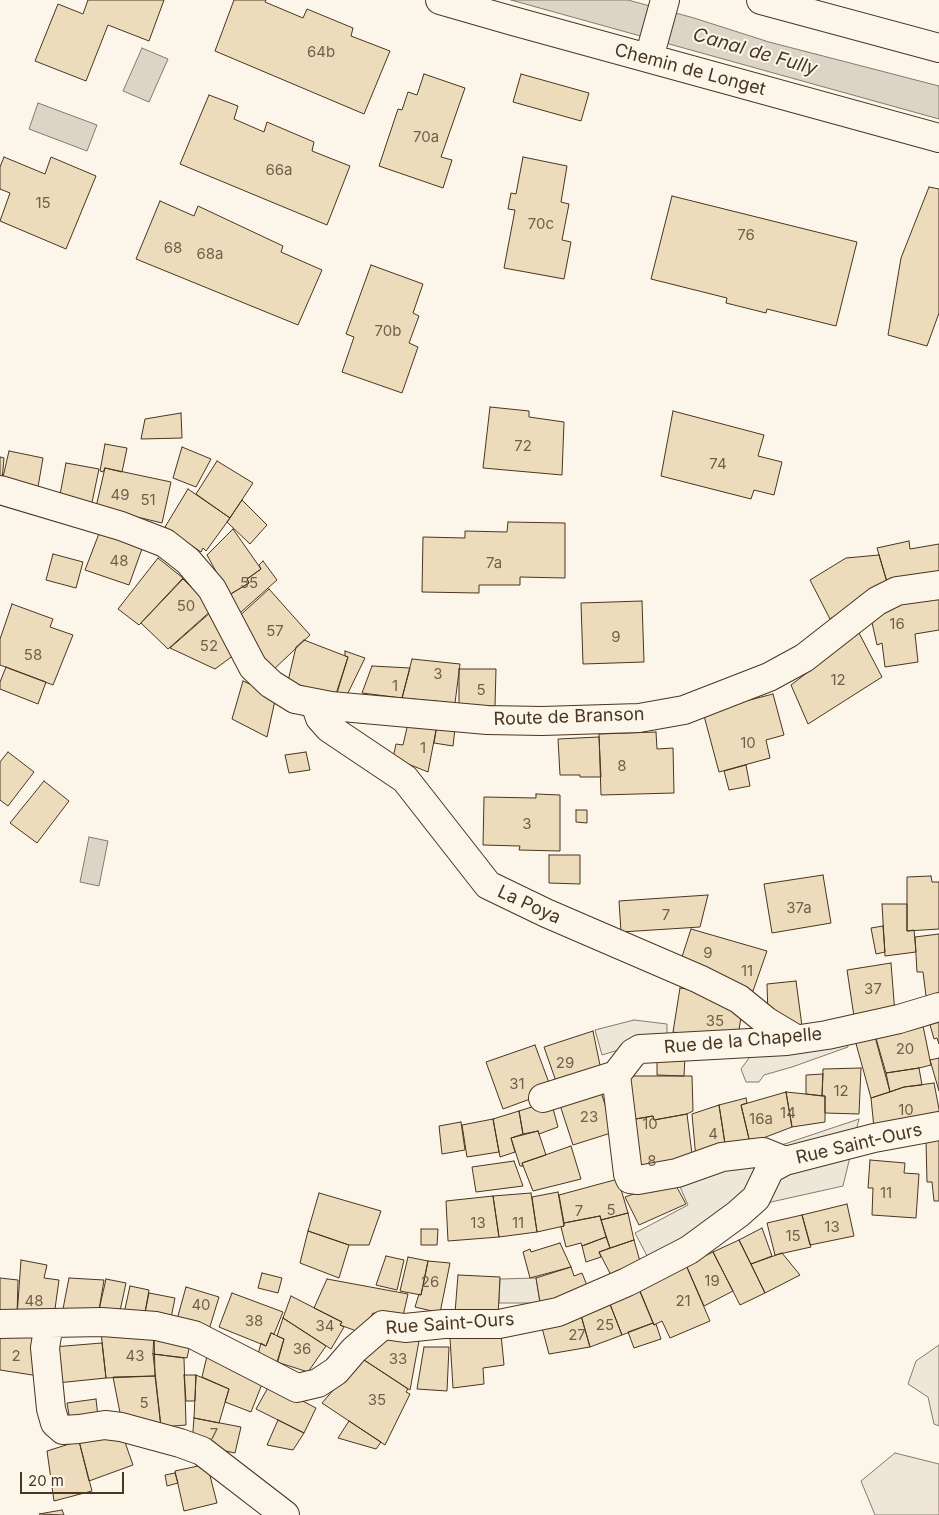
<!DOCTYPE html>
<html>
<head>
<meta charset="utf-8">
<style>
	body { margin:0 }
	#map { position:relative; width:939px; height:1515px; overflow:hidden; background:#fbf6e9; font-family:Inter,sans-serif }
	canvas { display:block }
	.scale { position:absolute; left:20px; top:1472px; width:104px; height:22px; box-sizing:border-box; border:2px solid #4a3520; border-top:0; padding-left:6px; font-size:15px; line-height:18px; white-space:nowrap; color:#4a3520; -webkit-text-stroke:4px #fbf6e9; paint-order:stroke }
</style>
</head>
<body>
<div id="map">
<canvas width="939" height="1515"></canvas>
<div class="scale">20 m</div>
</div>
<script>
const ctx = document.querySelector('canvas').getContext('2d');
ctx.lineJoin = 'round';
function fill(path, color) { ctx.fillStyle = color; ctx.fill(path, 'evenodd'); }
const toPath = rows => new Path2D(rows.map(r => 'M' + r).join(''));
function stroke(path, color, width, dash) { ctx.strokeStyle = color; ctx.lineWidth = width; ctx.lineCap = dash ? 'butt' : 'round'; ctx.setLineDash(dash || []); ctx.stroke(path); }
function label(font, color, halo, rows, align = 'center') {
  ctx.font = font + ' Inter,sans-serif'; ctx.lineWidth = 4; ctx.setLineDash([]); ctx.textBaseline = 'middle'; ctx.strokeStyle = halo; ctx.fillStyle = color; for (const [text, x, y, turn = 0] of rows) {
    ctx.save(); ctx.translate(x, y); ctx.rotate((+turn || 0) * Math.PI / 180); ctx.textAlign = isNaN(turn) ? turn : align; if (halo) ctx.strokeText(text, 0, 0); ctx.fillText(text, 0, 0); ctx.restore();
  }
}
const green = toPath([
	[939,1345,939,1426,934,1424,928,1397,908,1384,916,1361,939,1345],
	[895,1453,939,1464,939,1515,875,1515,861,1481,895,1453]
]);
fill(green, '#ede6d9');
stroke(green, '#887966', 1);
const parking = toPath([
	[634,1020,667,1024,667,1035,602,1055,595,1030,634,1020],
	[845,1036,848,1047,792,1067,764,1075,759,1082,746,1082,741,1069,755,1050,845,1036],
	[859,1119,843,1186,771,1202,717,1241,655,1271,635,1233,688,1205,677,1180,859,1119],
	[536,1278,540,1303,499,1303,500,1279,536,1278]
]);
fill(parking, '#ede7d9');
stroke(parking, '#887966', 1);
const water = toPath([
	[511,0,628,0,694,18,769,42,939,86,939,119,511,0],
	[142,48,168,59,149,102,123,91,142,48],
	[38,103,97,125,87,151,29,129,38,103],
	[89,837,108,841,99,886,80,882,89,837]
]);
fill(water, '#dcd4c6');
stroke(water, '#887966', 1);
const building = toPath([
	[88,0,164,0,149,41,108,25,86,81,35,61,58,4,83,14,88,0],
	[234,0,266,0,265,2,303,18,307,9,353,28,351,36,390,51,364,114,215,51,234,0],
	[424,74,465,88,441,157,452,160,443,188,379,166,398,109,402,110,408,92,417,95,424,74],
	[521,74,589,93,581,121,513,102,521,74],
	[209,95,238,106,234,119,264,132,267,122,314,142,312,151,350,166,327,225,180,164,209,95],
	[4,157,45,174,51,157,96,176,66,249,0,221,10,193,0,189,0,167,4,157],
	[523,157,567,166,561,202,569,204,562,240,571,242,564,279,504,268,515,210,508,209,511,193,516,194,523,157],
	[929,187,939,189,939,313,927,346,888,335,901,258,929,187],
	[672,196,857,242,836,326,767,309,766,313,726,303,727,298,651,279,672,196],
	[160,201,194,216,198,206,283,246,281,252,322,270,298,325,136,259,160,201],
	[371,265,423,284,413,313,419,316,409,343,418,347,402,393,342,372,354,337,346,334,371,265],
	[490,407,529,411,529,417,564,422,562,475,483,468,490,407],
	[673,411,764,435,758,456,782,462,774,495,754,490,751,499,661,476,673,411],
	[181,413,182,438,141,439,145,419,181,413],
	[105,444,127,448,122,472,105,468,103,472,100,471,105,444],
	[182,447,211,459,196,487,173,478,182,447],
	[9,451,43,458,38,487,3,477,9,451],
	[0,457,4,458,2,480,0,479,0,457],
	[217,461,253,483,230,518,196,494,217,461],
	[66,463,99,469,91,507,59,500,66,463],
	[105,468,171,482,162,523,96,507,105,468],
	[188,489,230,518,206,551,203,548,201,552,165,527,188,489],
	[242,500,267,525,250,544,227,522,242,500],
	[508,522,565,523,565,578,520,577,520,585,479,585,479,593,422,592,423,537,465,538,465,531,507,532,508,522],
	[233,529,261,569,247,579,249,583,229,595,207,555,233,529],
	[100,531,143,546,129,585,85,570,100,531],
	[909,541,910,549,939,544,939,572,887,582,877,548,909,541],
	[53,554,83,562,76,588,46,580,53,554],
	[879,555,887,582,830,619,810,580,846,558,879,555],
	[158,558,183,578,139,625,118,609,158,558],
	[263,561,277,580,240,613,229,595,249,583,247,579,261,569,259,565,263,561],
	[183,579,213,609,168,649,141,623,183,579],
	[269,589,310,635,272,671,235,620,269,589],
	[939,595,939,630,915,634,918,662,885,667,882,643,877,645,871,618,894,601,939,595],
	[642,601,644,662,583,664,581,603,642,601],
	[12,604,53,619,50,627,73,635,53,685,0,665,0,639,12,604],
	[211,612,234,655,215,669,170,648,211,612],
	[859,633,882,677,808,724,791,685,859,633],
	[304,640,348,657,335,697,288,681,296,647,304,640],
	[345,651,365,658,347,695,337,693,348,657,345,656,345,651],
	[412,659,460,664,455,703,402,698,412,659],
	[372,666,410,668,402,698,362,693,372,666],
	[6,667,46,682,38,704,0,689,0,682,6,667],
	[459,669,496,669,495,706,459,705,459,669],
	[243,681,276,696,267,737,232,719,243,681],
	[773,694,784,735,766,740,770,758,719,772,703,712,773,694],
	[409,719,437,725,428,772,393,758,396,744,403,745,409,719],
	[437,725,455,728,453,746,434,743,437,725],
	[656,732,657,749,673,748,674,793,601,795,599,734,656,732],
	[599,737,601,777,580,777,580,775,560,775,558,739,599,737],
	[8,752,34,772,8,806,0,800,0,762,8,752],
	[306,752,310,770,289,773,285,755,306,752],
	[746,765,750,786,729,790,724,771,746,765],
	[44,781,69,801,37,843,10,823,44,781],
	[536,794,560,795,560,851,519,850,520,846,483,845,484,797,536,798,536,794],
	[576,810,587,810,587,823,576,822,576,810],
	[549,855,580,855,580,884,549,883,549,855],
	[823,875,831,923,772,933,764,884,823,875],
	[931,876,932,882,939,882,939,929,907,931,907,877,931,876],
	[708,895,700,927,621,932,619,901,708,895],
	[882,904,907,904,907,931,914,930,916,952,885,956,882,904],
	[883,926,885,952,876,954,871,928,883,926],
	[691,929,767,951,753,991,719,980,680,963,691,929],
	[939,934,939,1001,927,1004,923,972,917,972,915,937,939,934],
	[891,963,895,1014,855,1023,847,970,891,963],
	[796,981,802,1026,768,1015,767,984,796,981],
	[680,988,709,992,742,1010,738,1037,709,1038,673,1032,680,988],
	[939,1011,939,1044,937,1038,934,1039,927,1014,939,1011],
	[921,1016,931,1065,919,1068,886,1073,873,1028,921,1016],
	[593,1031,602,1075,559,1090,544,1047,593,1031],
	[874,1033,890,1092,871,1098,855,1040,874,1033],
	[535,1045,552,1091,503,1109,486,1062,535,1045],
	[685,1057,684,1076,657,1075,657,1058,685,1057],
	[939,1058,939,1091,930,1060,939,1058],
	[861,1068,859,1114,825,1113,825,1096,822,1096,823,1069,861,1068],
	[919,1068,922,1085,904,1087,890,1092,886,1073,919,1068],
	[823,1074,822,1096,806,1094,806,1075,823,1074],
	[620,1076,692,1076,693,1111,687,1114,654,1120,653,1116,624,1121,620,1076],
	[598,1083,614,1132,573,1145,557,1096,598,1083],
	[934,1083,939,1109,939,1120,874,1128,871,1098,904,1087,934,1083],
	[786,1092,825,1096,825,1122,792,1127,786,1092],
	[786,1092,792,1127,750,1143,741,1105,786,1092],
	[746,1098,747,1103,741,1105,750,1143,726,1150,719,1105,746,1098],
	[551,1101,558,1127,539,1134,538,1131,523,1134,519,1111,551,1101],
	[719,1105,726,1150,696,1159,692,1114,719,1105],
	[519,1111,523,1134,511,1138,515,1152,500,1157,493,1119,519,1111],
	[687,1114,693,1162,633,1177,624,1121,653,1116,654,1120,687,1114],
	[493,1119,499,1152,467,1157,462,1125,493,1119],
	[461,1122,465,1150,442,1154,439,1126,461,1122],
	[538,1131,546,1155,522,1163,523,1166,520,1166,511,1138,538,1131],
	[939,1140,939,1201,934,1201,932,1182,927,1182,926,1141,939,1140],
	[571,1146,581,1179,533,1191,522,1163,571,1146],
	[870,1160,905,1163,904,1173,919,1174,916,1218,872,1215,873,1188,868,1188,870,1160],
	[514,1161,523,1186,476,1192,472,1167,514,1161],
	[618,1179,628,1213,601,1220,600,1216,564,1223,559,1195,618,1179],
	[673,1180,686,1204,639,1225,625,1197,673,1180],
	[558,1192,564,1226,537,1232,532,1197,558,1192],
	[319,1193,381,1211,369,1245,349,1245,308,1231,319,1193],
	[531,1193,537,1232,499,1237,493,1196,531,1193],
	[493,1196,499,1237,448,1241,446,1201,493,1196],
	[847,1204,854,1236,810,1245,802,1215,847,1204],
	[628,1213,634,1240,610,1248,601,1220,628,1213],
	[802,1215,811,1247,775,1255,767,1223,802,1215],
	[600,1216,606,1237,582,1246,581,1243,566,1247,561,1227,564,1226,564,1223,600,1216],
	[762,1228,772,1256,751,1264,739,1240,762,1228],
	[421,1229,438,1229,437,1245,421,1245,421,1229],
	[308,1231,349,1245,339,1278,300,1263,308,1231],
	[606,1237,610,1248,599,1252,601,1257,586,1262,582,1246,606,1237],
	[634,1240,641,1265,613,1279,599,1252,634,1240],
	[739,1240,765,1293,740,1305,713,1252,739,1240],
	[560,1243,571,1267,530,1278,523,1252,530,1249,531,1252,560,1243],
	[713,1252,733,1291,704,1306,686,1265,713,1252],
	[782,1253,800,1275,765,1293,751,1264,782,1253],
	[386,1256,404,1260,397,1290,376,1285,386,1256],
	[408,1257,428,1261,421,1295,400,1291,408,1257],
	[21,1260,47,1265,44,1278,59,1280,54,1316,17,1316,21,1260],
	[428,1261,450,1263,440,1313,415,1307,419,1294,421,1295,428,1261],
	[686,1265,710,1321,670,1338,662,1321,654,1325,638,1286,686,1265],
	[571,1267,574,1276,582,1273,590,1293,541,1308,536,1278,571,1267],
	[262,1273,282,1278,278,1293,258,1288,262,1273],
	[458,1275,500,1277,498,1316,455,1313,458,1275],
	[0,1278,18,1280,17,1316,0,1315,0,1278],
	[69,1278,104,1280,98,1316,62,1314,69,1278],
	[106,1279,126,1283,120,1311,99,1310,106,1279],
	[327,1279,408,1294,402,1320,373,1313,362,1333,340,1325,342,1322,314,1308,327,1279],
	[130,1286,149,1290,144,1318,123,1318,130,1286],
	[186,1287,219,1297,208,1333,176,1323,186,1287],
	[638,1287,653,1323,622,1335,608,1299,638,1287],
	[149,1293,175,1298,170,1323,144,1318,149,1293],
	[232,1293,283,1312,274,1334,271,1333,266,1346,219,1327,232,1293],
	[291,1296,342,1322,340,1325,344,1327,331,1349,283,1318,291,1296],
	[608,1299,622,1335,590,1347,580,1312,608,1299],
	[580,1312,590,1347,549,1354,541,1324,580,1312],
	[283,1318,326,1346,308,1372,277,1362,284,1339,277,1336,283,1318],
	[653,1323,654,1325,656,1324,661,1339,634,1348,628,1332,653,1323],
	[38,1330,39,1376,0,1370,0,1332,38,1330],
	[101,1332,154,1332,155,1376,106,1378,101,1332],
	[154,1332,191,1340,187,1358,153,1354,154,1332],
	[271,1333,284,1339,276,1368,256,1362,261,1343,266,1346,271,1333],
	[501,1334,504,1365,483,1368,484,1384,453,1388,450,1338,501,1334],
	[384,1335,419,1341,410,1390,361,1358,384,1335],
	[102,1343,106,1378,57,1383,53,1347,102,1343],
	[424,1347,449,1347,447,1391,417,1389,424,1347],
	[153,1354,184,1358,186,1425,161,1427,153,1354],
	[207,1356,264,1379,251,1412,225,1402,229,1389,202,1377,207,1356],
	[361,1358,408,1389,406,1392,410,1394,385,1445,322,1403,361,1358],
	[184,1375,196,1375,195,1401,186,1401,184,1375],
	[196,1375,229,1389,219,1423,194,1418,196,1375],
	[155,1376,161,1427,123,1428,113,1377,155,1376],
	[270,1384,316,1408,304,1433,256,1409,270,1384],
	[96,1399,98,1417,70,1421,67,1403,96,1399],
	[194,1418,241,1427,235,1453,192,1444,194,1418],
	[278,1420,304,1433,293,1450,267,1445,278,1420],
	[349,1421,381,1442,376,1449,338,1438,349,1421],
	[120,1428,133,1465,89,1481,79,1441,120,1428],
	[79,1441,92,1491,54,1501,47,1451,79,1441],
	[207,1464,217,1503,184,1511,175,1471,207,1464],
	[175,1473,178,1483,167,1486,165,1475,175,1473],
	[62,1510,64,1515,39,1514,62,1510]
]);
fill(building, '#ecdcbc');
stroke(building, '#4a3520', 1);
const street = toPath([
	[440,0,513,21,939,138],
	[649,58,665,0],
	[0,490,121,526,165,543,188,561,212,589,253,667,271,684,295,699,331,706,487,720,542,721,639,718,684,710,769,677,804,658,877,601,897,591,939,585],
	[315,704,320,718,329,728,405,779,488,885,546,913,699,979,739,999,766,1021,796,1039],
	[616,1075,628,1174,630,1179,638,1180,677,1173,722,1157,763,1152,785,1161],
	[543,1098,616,1075,633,1053,640,1049,787,1041,827,1035,899,1019,939,1007],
	[49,1323,45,1348,51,1409,55,1423,63,1430,79,1429,105,1425,121,1427,180,1443,202,1451,285,1515],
	[0,1324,102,1322,156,1326,194,1335,297,1388,318,1383,336,1371,354,1350,383,1325,405,1328,444,1324,499,1324,558,1312,627,1282,689,1250,738,1214,756,1198,770,1169,785,1161,874,1138,939,1126]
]);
const secondary = toPath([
	[761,0,939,48]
]);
stroke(street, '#4a3520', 30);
stroke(secondary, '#4a3520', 30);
stroke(street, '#fbf6e9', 28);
stroke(secondary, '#fbf6e9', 28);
label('15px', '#725f47', null, [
	["64b",321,52],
	["70a",426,137],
	["66a",279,170],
	["15",43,203],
	["70c",541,224],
	["76",746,235],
	["68",173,248],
	["68a",210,254],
	["70b",388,331],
	["72",523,446],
	["74",718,464],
	["49",120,495],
	["51",148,500],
	["48",119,561],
	["7a",494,563],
	["55",249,583],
	["50",186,606],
	["16",897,624],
	["57",275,631],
	["9",616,637],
	["52",209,646],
	["58",33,655],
	["3",438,674],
	["12",838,680],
	["1",395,686],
	["5",481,690],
	["10",748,743],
	["1",423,748],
	["8",622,766],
	["3",527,824],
	["37a",799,908],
	["7",666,915],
	["9",708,953],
	["11",747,971],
	["37",873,989],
	["35",715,1021],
	["20",905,1049],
	["29",565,1063],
	["31",517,1084],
	["12",841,1091],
	["10",906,1110],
	["14",788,1113],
	["23",589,1117],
	["16a",761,1119],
	["10",650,1124],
	["4",713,1134],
	["8",652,1161],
	["11",886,1193],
	["5",611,1210],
	["7",579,1211],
	["13",478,1223],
	["11",518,1223],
	["13",832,1227],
	["15",793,1236],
	["19",712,1281],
	["26",430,1282],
	["48",34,1301],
	["21",683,1301],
	["40",201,1305],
	["38",254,1321],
	["25",605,1325],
	["34",325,1326],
	["27",577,1335],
	["36",302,1349],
	["2",16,1356],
	["43",135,1356],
	["33",398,1359],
	["35",377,1400],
	["5",144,1403],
	["7",214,1434]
]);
label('18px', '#4a3520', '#fbf6e9', [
	["Chemin de Longet",690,70,15],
	["Route de Branson",569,717,-2],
	["La Poya",529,905,25],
	["Rue de la Chapelle",743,1041,-5],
	["Rue Saint-Ours",859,1144,-13],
	["Rue Saint-Ours",450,1324,-4]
]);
label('italic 19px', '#4a3520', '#fbf6e9', [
	["Canal de Fully",755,52,16]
]);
</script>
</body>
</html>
